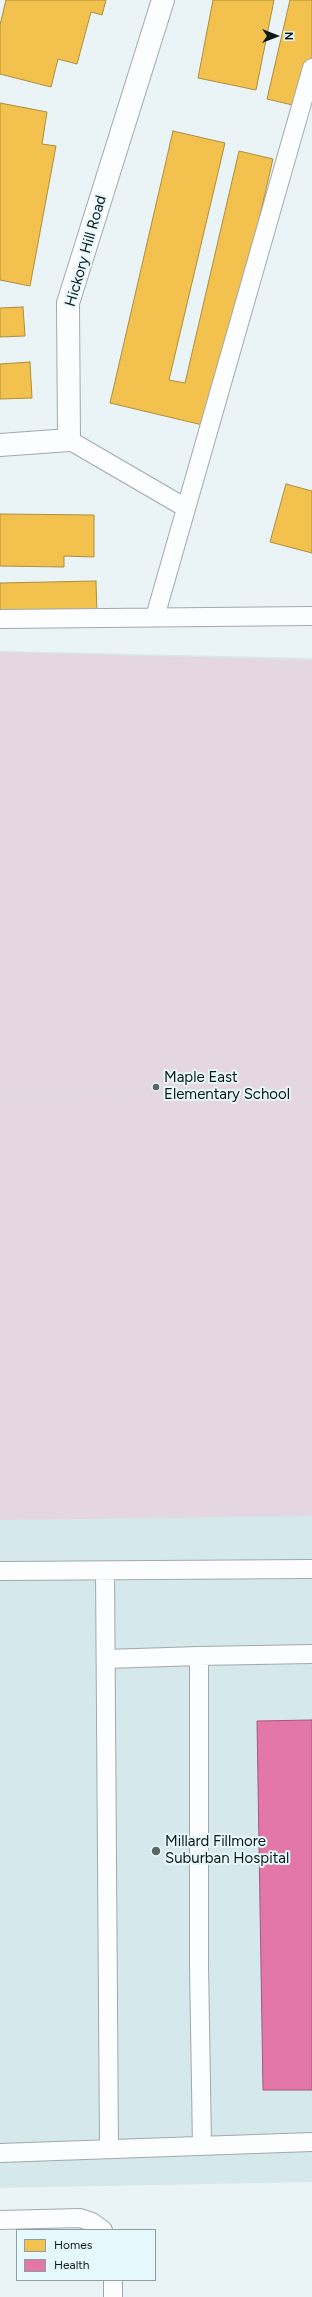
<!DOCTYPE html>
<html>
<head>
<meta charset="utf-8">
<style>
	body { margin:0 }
	#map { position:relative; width:312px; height:2297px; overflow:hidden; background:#eaf4f6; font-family:Figtree,sans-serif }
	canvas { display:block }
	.legend { position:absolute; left:16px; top:2229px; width:140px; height:52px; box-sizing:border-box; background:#e5f8fb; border:1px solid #909ea0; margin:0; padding:5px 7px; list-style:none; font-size:12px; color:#101718 }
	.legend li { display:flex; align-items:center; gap:8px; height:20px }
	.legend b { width:20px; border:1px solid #909ea0 }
	.north { position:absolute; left:256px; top:16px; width:40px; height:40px; -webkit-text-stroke:3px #e5f8fb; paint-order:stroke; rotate:90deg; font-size:11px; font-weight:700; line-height:16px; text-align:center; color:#101718 }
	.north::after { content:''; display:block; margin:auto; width:14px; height:18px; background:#101718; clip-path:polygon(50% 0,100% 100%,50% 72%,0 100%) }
</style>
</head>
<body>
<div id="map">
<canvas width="312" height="2297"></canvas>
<ul class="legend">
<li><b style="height:11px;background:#f2c14e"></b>Homes</li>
<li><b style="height:11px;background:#e377a8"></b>Health</li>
</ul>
<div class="north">N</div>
</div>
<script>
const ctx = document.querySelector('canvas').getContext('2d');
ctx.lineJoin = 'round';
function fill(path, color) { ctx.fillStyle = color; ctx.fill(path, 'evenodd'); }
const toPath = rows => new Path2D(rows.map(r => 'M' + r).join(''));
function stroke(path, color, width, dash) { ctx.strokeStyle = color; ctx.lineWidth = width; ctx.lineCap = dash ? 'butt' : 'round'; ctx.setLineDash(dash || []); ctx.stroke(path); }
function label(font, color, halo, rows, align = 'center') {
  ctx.font = font + ' Figtree,sans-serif'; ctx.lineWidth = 4; ctx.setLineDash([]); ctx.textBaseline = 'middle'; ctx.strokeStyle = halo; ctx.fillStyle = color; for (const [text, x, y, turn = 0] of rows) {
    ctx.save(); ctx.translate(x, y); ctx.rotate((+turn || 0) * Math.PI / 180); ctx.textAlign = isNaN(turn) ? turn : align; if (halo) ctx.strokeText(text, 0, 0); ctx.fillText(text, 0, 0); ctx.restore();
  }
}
fill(toPath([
	[0,651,312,658,312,2182,0,2188]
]), '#d5e8eb');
fill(toPath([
	[0,652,312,660,312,1516,0,1520]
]), '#e5d7e1');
const homes = toPath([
	[6,0,106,0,102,15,91,12,77,64,58,59,51,87,0,74,0,25,6,0],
	[213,0,274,0,256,90,198,78,213,0],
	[290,0,312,0,312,58,301,107,267,99,290,0],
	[0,103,47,112,42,144,56,146,30,286,0,280,0,103],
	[173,131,225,143,169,380,185,383,239,151,273,159,211,427,110,403,173,131],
	[23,307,25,336,0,337,0,308,23,307],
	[30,362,32,398,0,399,0,364,30,362],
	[286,484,312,491,312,553,270,542,286,484],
	[0,514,94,515,94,557,64,556,64,567,0,566,0,514],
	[96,581,97,616,0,618,0,583,96,581]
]);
fill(homes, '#f2c14e');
stroke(homes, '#ae8e3e', 1);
const health = toPath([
	[312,1720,312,2090,263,2090,257,1721,312,1720]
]);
fill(health, '#e377a8');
stroke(health, '#a45a7d', 1);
const service = toPath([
	[69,440,186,508],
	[155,617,312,68],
	[0,619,312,616],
	[0,1571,312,1569],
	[105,1571,109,2149],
	[199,1656,312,1654],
	[106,1659,199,1656,199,1964,202,2146],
	[0,2153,312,2142],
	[0,2220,80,2218,92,2222,103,2230],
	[113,2280,113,2297]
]);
const minor = toPath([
	[0,445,69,440,68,303,163,0]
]);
stroke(service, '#a1a9aa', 20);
stroke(minor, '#a1a9aa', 24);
stroke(toPath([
	[0,1094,312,1090]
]), '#daddde', 2.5, [2, 3]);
stroke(service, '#fcfdfe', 18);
stroke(minor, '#fcfdfe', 22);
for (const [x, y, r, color] of [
	[156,1087,4,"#5c6466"],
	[156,1851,5,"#5c6466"]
]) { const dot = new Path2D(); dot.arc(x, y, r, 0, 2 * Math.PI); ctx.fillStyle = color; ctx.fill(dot); stroke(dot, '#e5f8fb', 1.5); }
label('15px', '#101718', '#e5f8fb', [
	["Hickory Hill Road",86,251,-74]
]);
label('15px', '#101718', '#e5f8fb', [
	["Maple East",164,1078],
	["Elementary School",164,1095],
	["Millard Fillmore",165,1842],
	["Suburban Hospital",165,1859]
], 'left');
</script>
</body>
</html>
